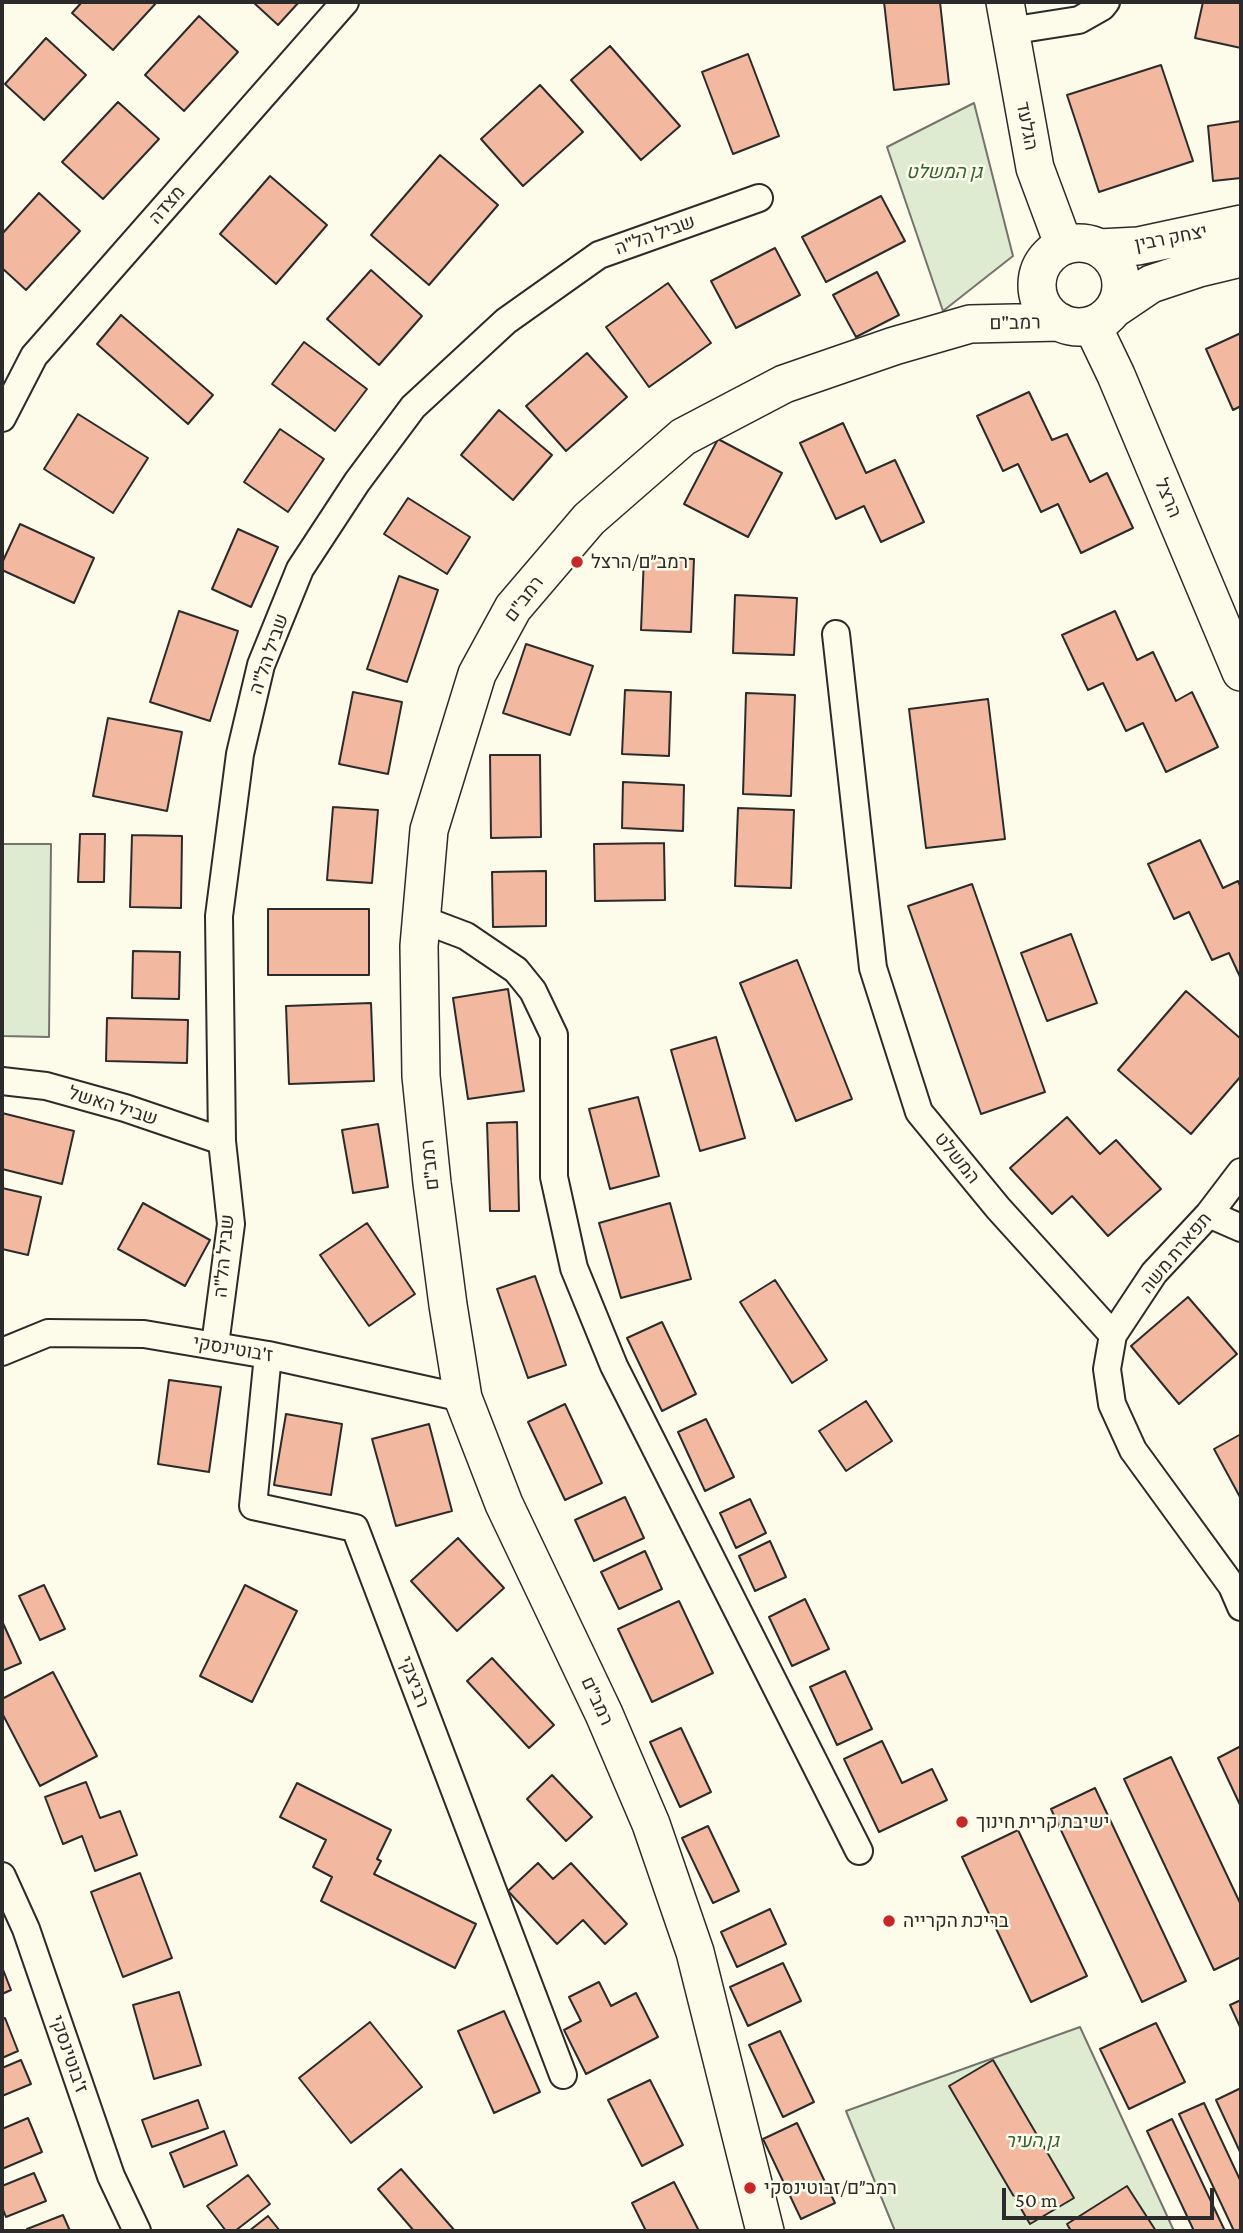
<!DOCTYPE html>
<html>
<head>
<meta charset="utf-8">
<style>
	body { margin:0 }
	#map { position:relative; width:1243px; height:2233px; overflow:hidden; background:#fdfbea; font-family:"Crimson Pro",serif }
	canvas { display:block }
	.frame { position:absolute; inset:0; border:4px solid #2b2b2b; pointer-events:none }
	.scale { position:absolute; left:1002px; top:2188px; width:212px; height:32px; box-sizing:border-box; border:4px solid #2b2b2b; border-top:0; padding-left:9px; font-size:21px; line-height:24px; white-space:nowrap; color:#2b2b2b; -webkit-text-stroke:5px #fdfbea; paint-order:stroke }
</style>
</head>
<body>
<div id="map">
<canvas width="1243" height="2233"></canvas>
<div class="frame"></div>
<div class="scale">50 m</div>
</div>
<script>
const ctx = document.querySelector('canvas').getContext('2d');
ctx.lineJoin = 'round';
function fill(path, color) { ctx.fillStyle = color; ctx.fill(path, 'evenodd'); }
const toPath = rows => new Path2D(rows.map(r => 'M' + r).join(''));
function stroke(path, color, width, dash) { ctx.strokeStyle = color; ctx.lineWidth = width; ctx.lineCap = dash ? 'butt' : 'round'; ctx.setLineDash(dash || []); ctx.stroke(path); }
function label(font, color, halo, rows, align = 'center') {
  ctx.font = font + ' "Crimson Pro",Heebo,serif'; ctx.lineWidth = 5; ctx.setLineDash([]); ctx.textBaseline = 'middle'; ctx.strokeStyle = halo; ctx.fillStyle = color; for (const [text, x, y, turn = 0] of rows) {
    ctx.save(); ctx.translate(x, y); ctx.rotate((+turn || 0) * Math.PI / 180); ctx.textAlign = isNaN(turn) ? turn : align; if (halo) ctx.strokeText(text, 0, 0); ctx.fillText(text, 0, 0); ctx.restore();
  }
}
const green = toPath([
	[974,103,1013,256,943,311,887,147,974,103],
	[2,844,51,844,49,1037,2,1036,2,844],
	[1080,2027,1174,2231,895,2231,846,2111,1080,2027]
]);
fill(green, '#deebd1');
stroke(green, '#74746e', 2);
const building = toPath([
	[82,2,157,2,113,50,72,13,82,2],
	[253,2,299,2,278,25,253,2],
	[884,2,940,2,949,84,894,90,884,2],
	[1203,2,1241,2,1241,48,1195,38,1203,2],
	[199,16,238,52,184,111,145,75,199,16],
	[46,38,86,75,44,120,5,84,46,38],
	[610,46,680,126,641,160,571,80,610,46],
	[748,54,779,136,733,154,702,72,748,54],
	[1161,65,1193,161,1099,192,1067,95,1161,65],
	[540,85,583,132,523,186,481,139,540,85],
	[118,102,159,139,103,199,62,162,118,102],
	[1241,121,1241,178,1213,181,1208,126,1241,121],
	[440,155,498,205,429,285,371,235,440,155],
	[270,176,327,225,276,284,220,234,270,176],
	[39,193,80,231,26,290,2,268,2,234,39,193],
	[881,196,905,241,826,282,802,237,881,196],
	[775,248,800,295,736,328,711,281,775,248],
	[371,270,422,316,379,365,327,319,371,270],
	[877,272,899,315,856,337,833,295,877,272],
	[668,283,711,343,649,387,606,327,668,283],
	[121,315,213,395,188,424,97,344,121,315],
	[1241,333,1241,406,1233,410,1206,349,1241,333],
	[304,342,367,389,335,431,272,384,304,342],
	[587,353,627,397,566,451,526,406,587,353],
	[1029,392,1052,440,1067,434,1090,482,1107,473,1133,528,1081,553,1058,504,1041,512,1018,464,1003,471,977,416,1029,392],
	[499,410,552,455,513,500,461,455,499,410],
	[78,414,148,458,113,513,44,469,78,414],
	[843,423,866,473,895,460,924,522,881,542,864,506,836,519,800,443,843,423],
	[280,429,324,459,288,512,244,482,280,429],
	[718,439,782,473,748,537,684,504,718,439],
	[408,498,470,537,447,574,384,534,408,498],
	[20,524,94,558,74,603,2,570,2,563,20,524],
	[238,529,278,547,251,607,212,589,238,529],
	[644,557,694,559,691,632,641,630,644,557],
	[399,576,438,590,407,682,367,669,399,576],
	[735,595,797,598,794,655,733,653,735,595],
	[179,611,238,631,210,721,150,702,179,611],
	[1115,611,1137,660,1153,652,1176,701,1192,692,1218,747,1166,772,1143,723,1126,731,1103,683,1088,690,1062,635,1115,611],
	[526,644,593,666,570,735,503,713,526,644],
	[625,690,671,692,669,756,622,754,625,690],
	[353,692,402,702,388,774,339,764,353,692],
	[746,693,795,695,791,796,743,794,746,693],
	[988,699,1005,839,926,848,909,709,988,699],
	[108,718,182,732,167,811,93,796,108,718],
	[490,755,540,755,541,837,491,838,490,755],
	[623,782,684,785,683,831,622,828,623,782],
	[333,807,378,810,372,883,327,880,333,807],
	[738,808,794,810,791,888,735,886,738,808],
	[80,834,105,834,104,882,78,882,80,834],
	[132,835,182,836,181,908,130,907,132,835],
	[1200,840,1223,888,1238,881,1241,888,1241,979,1229,953,1212,960,1189,912,1174,919,1148,864,1200,840],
	[664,843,665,900,595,901,594,844,664,843],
	[546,871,546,926,493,927,492,872,546,871],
	[972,884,1045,1092,981,1114,908,906,972,884],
	[268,909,369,909,369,975,268,975,268,909],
	[1071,934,1097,1003,1047,1021,1021,953,1071,934],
	[133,951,180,952,179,999,132,998,133,951],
	[797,960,852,1099,796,1121,740,983,797,960],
	[508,989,524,1091,468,1099,453,998,508,989],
	[1186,991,1241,1039,1241,1076,1191,1134,1118,1070,1186,991],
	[371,1003,374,1081,289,1084,286,1006,371,1003],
	[107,1018,188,1020,187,1063,106,1061,107,1018],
	[716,1037,745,1138,700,1151,671,1050,716,1037],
	[638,1097,659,1176,610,1189,589,1109,638,1097],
	[2,1113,74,1131,62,1184,2,1169,2,1113],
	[1067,1117,1100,1154,1116,1140,1161,1189,1108,1236,1072,1196,1052,1214,1010,1168,1067,1117],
	[517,1122,519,1211,490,1211,487,1123,517,1122],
	[378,1124,388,1187,353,1193,342,1130,378,1124],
	[2,1188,41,1197,28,1255,2,1249,2,1188],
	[143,1203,210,1240,185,1286,118,1249,143,1203],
	[670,1203,691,1279,621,1298,599,1223,670,1203],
	[367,1223,415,1294,369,1326,320,1255,367,1223],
	[535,1276,566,1365,528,1378,497,1289,535,1276],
	[775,1280,827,1360,792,1383,740,1302,775,1280],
	[1188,1297,1237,1354,1179,1404,1131,1346,1188,1297],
	[662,1322,696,1394,662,1411,627,1338,662,1322],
	[169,1380,221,1387,209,1472,158,1464,169,1380],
	[866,1401,892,1441,846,1471,819,1431,866,1401],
	[565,1404,602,1483,565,1500,528,1422,565,1404],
	[286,1414,342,1424,331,1495,274,1485,286,1414],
	[706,1419,734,1477,705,1491,678,1432,706,1419],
	[429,1424,452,1511,396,1526,372,1439,429,1424],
	[1241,1434,1241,1499,1214,1449,1241,1434],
	[625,1497,644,1538,594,1561,575,1520,625,1497],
	[750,1499,766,1533,736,1548,720,1513,750,1499],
	[458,1538,504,1588,457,1631,411,1581,458,1538],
	[770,1541,786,1577,755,1591,739,1556,770,1541],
	[645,1551,662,1589,619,1609,601,1572,645,1551],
	[44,1585,65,1629,40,1640,19,1596,44,1585],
	[245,1585,297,1611,252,1702,200,1676,245,1585],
	[805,1599,829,1649,792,1666,769,1617,805,1599],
	[679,1601,713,1673,652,1702,618,1629,679,1601],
	[2,1621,21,1663,2,1671,2,1621],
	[492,1658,554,1725,529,1748,467,1681,492,1658],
	[845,1671,872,1729,837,1745,810,1687,845,1671],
	[53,1672,97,1756,40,1786,2,1713,2,1699,53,1672],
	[681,1728,711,1792,680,1807,650,1742,681,1728],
	[882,1741,902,1783,932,1769,947,1800,879,1832,844,1759,882,1741],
	[1241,1746,1241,1807,1218,1758,1241,1746],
	[1171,1757,1241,1905,1241,1957,1214,1970,1124,1779,1171,1757],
	[552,1775,592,1817,566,1841,527,1799,552,1775],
	[86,1782,100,1818,120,1811,137,1855,95,1871,82,1836,63,1844,45,1797,86,1782],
	[297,1783,391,1830,377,1859,381,1861,374,1874,476,1924,455,1968,321,1901,332,1877,313,1867,326,1840,280,1817,297,1783],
	[1095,1788,1186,1981,1142,2002,1051,1809,1095,1788],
	[708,1826,739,1891,713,1903,682,1838,708,1826],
	[1018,1830,1087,1976,1031,2002,962,1857,1018,1830],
	[538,1863,553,1879,571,1863,627,1924,605,1944,583,1920,557,1944,508,1891,538,1863],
	[140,1873,172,1958,123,1977,91,1892,140,1873],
	[770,1909,786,1944,737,1967,721,1932,770,1909],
	[783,1963,801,2001,748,2026,730,1987,783,1963],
	[2,1967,11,1990,2,1994,2,1967],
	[599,1982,611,2006,636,1993,658,2037,586,2074,564,2030,581,2021,569,1997,599,1982],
	[179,1992,201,2065,154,2079,133,2005,179,1992],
	[1241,2000,1241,2029,1230,2005,1241,2000],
	[504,2011,540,2092,494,2113,458,2031,504,2011],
	[5,2018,18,2051,2,2058,2,2019,5,2018],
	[370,2022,422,2087,351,2143,299,2078,370,2022],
	[1156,2023,1185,2082,1129,2109,1100,2049,1156,2023],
	[780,2031,814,2102,783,2117,749,2045,780,2031],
	[21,2060,31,2084,2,2096,2,2068,21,2060],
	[993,2060,1074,2198,1030,2224,949,2086,993,2060],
	[650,2080,683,2145,642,2166,608,2100,650,2080],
	[1241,2088,1241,2154,1216,2100,1241,2088],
	[198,2100,208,2128,152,2147,142,2120,198,2100],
	[1204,2103,1241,2182,1241,2231,1234,2231,1179,2114,1204,2103],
	[28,2118,42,2152,2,2169,2,2129,28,2118],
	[1172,2119,1225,2231,1194,2231,1147,2131,1172,2119],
	[797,2123,835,2203,801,2219,763,2139,797,2123],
	[224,2131,237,2165,184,2187,170,2153,224,2131],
	[401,2169,455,2231,414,2231,378,2189,401,2169],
	[34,2173,46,2201,6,2217,2,2207,2,2186,34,2173],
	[248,2175,270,2204,235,2231,226,2231,207,2206,248,2175],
	[674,2182,699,2231,646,2231,632,2203,674,2182],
	[1127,2186,1156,2231,1071,2231,1067,2224,1127,2186],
	[63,2215,70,2231,28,2231,27,2229,63,2215],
	[268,2216,280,2231,249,2231,268,2216]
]);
fill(building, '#f2b8a0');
stroke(building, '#2b2b2b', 2);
const street = toPath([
	[1009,31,1079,20,1102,7,1106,2],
	[2,418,34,356,345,2],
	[836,634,873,968,919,1112,998,1208,1113,1335],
	[421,919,466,936,516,970,533,991,554,1035,554,1177,574,1268,614,1366,859,1851],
	[2,1081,46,1086,125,1108,222,1141],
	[1241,1172,1209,1214,1154,1273,1113,1335,1107,1369,1112,1404,1133,1450,1232,1586,1241,1607],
	[1209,1214,1241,1228],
	[215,1345,231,1224,222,1141,219,916,240,754,261,665,300,569,357,482,413,407,506,321,599,255,759,198],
	[2,1352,48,1333,144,1334,268,1355,463,1398],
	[268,1355,253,1506,355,1528,563,2075],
	[2,1876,26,1929,111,2176,137,2231]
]);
const secondary = toPath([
	[1005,2,1035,168,1064,246],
	'1037 285a42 42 0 1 1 84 0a42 42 0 1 1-84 0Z',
	[1099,248,1138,246,1241,224],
	[1114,309,1151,284,1199,268,1241,258],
	[1092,325,1116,375,1241,672],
	[765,2231,695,1952,651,1824,604,1714,504,1504,463,1398,448,1305,432,1183,421,1076,419,946,429,830,477,674,513,608,589,519,683,437,784,384,894,346,970,324,1060,322]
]);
stroke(street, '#2b2b2b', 30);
stroke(secondary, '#2b2b2b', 40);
stroke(street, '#fdfbea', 26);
stroke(secondary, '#fdfbea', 37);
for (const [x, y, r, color] of [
	[577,562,7,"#c62828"],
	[962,1822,7,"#c62828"],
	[889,1921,7,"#c62828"],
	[750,2188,7,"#c62828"]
]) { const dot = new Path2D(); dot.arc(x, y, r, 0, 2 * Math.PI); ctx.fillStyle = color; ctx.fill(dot); stroke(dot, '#fdfbea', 2.5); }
label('19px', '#2b2b2b', '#fdfbea', [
	["הגלעד",1027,126,79],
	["מצדה",167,205,-49],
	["שביל הל\"ה",655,235,-20],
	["יצחק רבין",1171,238,-11],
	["רמב\"ם",1015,323,-1],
	["הרצל",1168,498,67],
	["רמב\"ם",524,599,-53],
	["שביל הל\"ה",269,654,-71],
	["שביל האשל",113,1106,17],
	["המשלט",957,1158,51],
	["רמב\"ם",430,1165,-96],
	["תפארת משה",1176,1253,-50],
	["שביל הל\"ה",224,1256,-85],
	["ז'בוטינסקי",233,1349,10],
	["רביצקי",414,1682,69],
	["רמב\"ם",597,1701,65],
	["ז'בוטינסקי",69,2054,71]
]);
label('italic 19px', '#34623c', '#fdfbea', [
	["גן המשלט",944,172],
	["גן העיר",1032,2141]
]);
label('19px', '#2b2b2b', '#fdfbea', [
	["רמב״ם/הרצל",591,562],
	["ישיבת קרית חינוך",976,1822],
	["בריכת הקרייה",903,1921],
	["רמב״ם/זבוטינסקי",764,2188]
], 'left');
</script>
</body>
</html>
